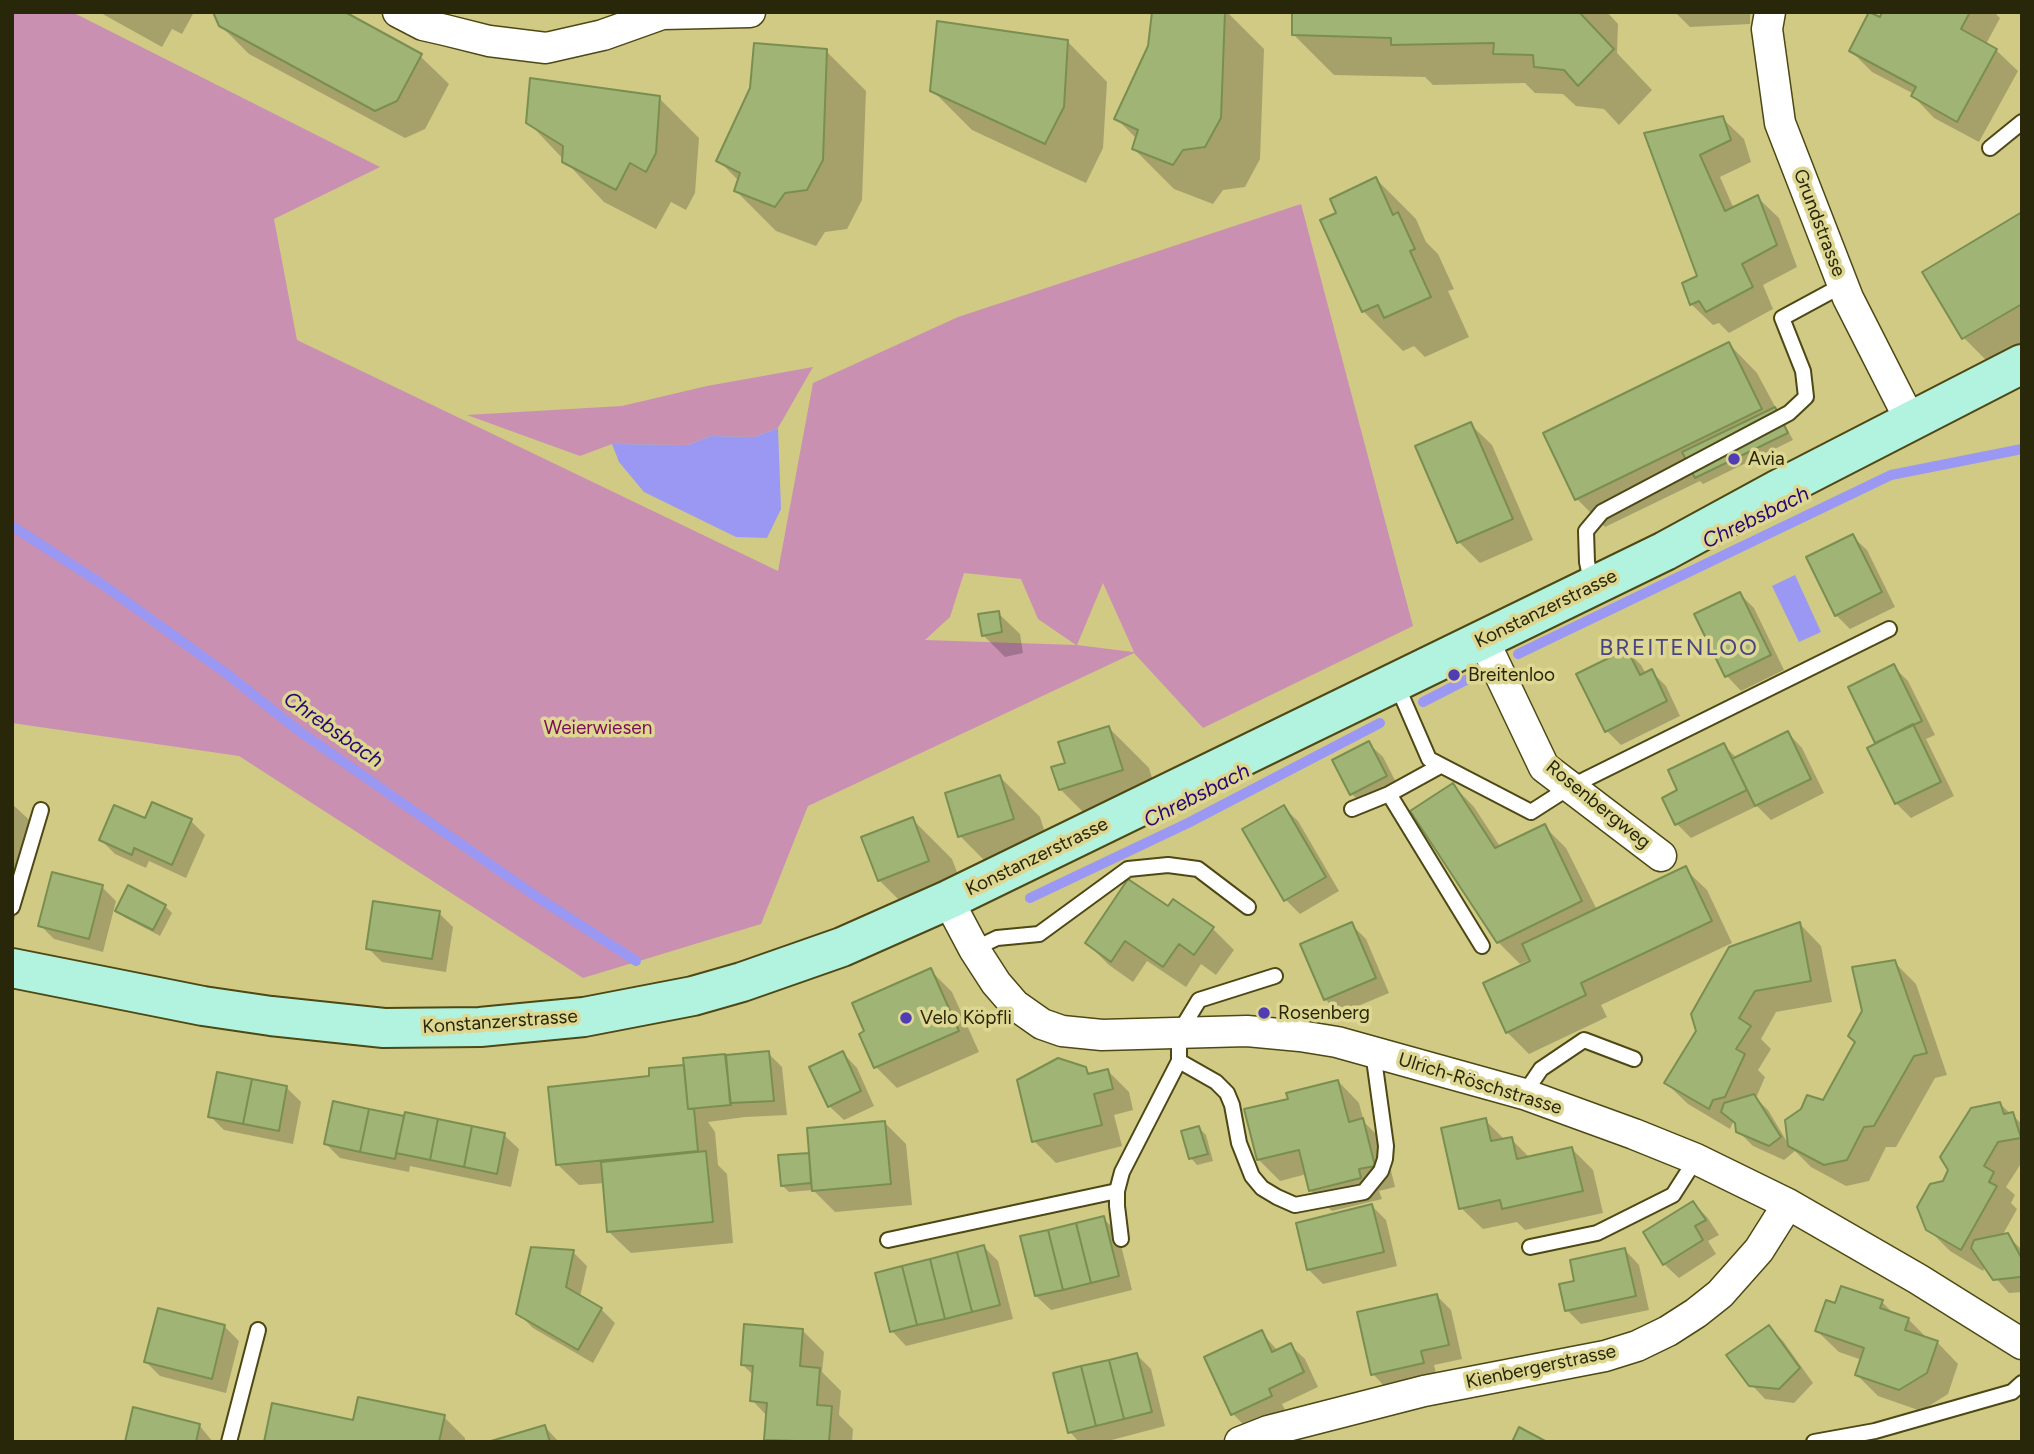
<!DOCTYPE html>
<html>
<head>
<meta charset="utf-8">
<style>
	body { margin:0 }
	#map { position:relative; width:2034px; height:1454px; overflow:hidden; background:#d0ca85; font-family:Figtree,sans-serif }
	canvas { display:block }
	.frame { position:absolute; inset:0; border:14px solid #29270a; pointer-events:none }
</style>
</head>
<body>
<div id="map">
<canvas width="2034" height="1454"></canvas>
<div class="frame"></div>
</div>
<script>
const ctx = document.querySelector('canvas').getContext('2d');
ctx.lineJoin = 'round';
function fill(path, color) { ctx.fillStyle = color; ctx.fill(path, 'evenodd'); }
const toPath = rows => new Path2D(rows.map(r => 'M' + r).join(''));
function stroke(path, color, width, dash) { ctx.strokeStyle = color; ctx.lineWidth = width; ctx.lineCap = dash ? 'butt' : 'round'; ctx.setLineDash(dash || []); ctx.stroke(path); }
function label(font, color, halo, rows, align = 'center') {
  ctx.font = font + ' Figtree,sans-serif'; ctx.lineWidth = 7; ctx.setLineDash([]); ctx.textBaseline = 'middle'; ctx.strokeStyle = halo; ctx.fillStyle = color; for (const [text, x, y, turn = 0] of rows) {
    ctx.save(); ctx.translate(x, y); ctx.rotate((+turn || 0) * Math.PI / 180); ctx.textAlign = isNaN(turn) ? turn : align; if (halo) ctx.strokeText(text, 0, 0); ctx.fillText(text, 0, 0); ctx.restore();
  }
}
fill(toPath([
	[12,12,72,12,380,167,274,219,297,340,778,571,813,383,958,317,1301,204,1413,626,1203,728,1134,653,808,806,761,924,583,978,239,756,12,723],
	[964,573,1021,579,1038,619,1076,645,925,640,950,617],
	[1103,583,1134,652,1133,652,1077,645],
	[813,367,778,428,754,437,711,436,688,445,612,444,580,456,467,415,622,406,707,386]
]), '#ca90b2');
fill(toPath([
	[778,428,781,509,767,538,736,537,644,492,619,462,612,444,688,445,711,436,754,437],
	[1795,575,1821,632,1799,642,1772,586]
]), '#9a98f2');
fill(toPath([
	[99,12,194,12,182,34,172,29,162,47],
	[1153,12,1227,12,1264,49,1260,159,1245,187,1223,190,1213,204,1174,189,1134,149,1137,139,1116,118,1150,46],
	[1294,12,1607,12,1618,24,1617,53,1652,90,1619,125,1604,109,1576,106,1563,94,1535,93,1525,83,1433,85,1425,77,1334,75,1294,35],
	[1675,12,1750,12,1750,24,1690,27],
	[1884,12,1994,12,2000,18,1986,44,1996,50,2018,71,1979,142,1934,118,1913,96,1914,94,1872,72,1851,51,1880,20],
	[220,25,420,56,449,84,425,129,405,138,249,54],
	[1067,41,1107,82,1103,148,1086,183,972,130,932,90],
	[826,51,866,91,862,200,847,229,825,232,816,246,776,231,736,191,739,181,718,160],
	[659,98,699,138,695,193,686,210,671,202,656,229,604,202,528,122],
	[1722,118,1744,139,1751,162,1720,177,1734,209,1757,197,1779,218,1797,267,1763,285,1773,309,1729,333,1719,323,1713,325,1691,304,1699,277,1646,134],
	[1376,179,1416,219,1426,242,1438,254,1454,289,1448,291,1469,337,1425,357,1414,346,1403,351,1363,311],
	[2022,214,2022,367,2004,378,1964,338],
	[1729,344,1757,373,1793,440,1703,484,1700,481,1605,527,1577,499,1545,434],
	[1470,424,1492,445,1533,540,1480,563,1459,542],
	[1852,536,1867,550,1895,607,1850,629,1836,615],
	[1740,594,1754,608,1784,670,1741,691,1727,676,1697,615],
	[998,613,1020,634,1023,653,1005,657,983,635],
	[1627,651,1641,665,1646,674,1651,671,1666,686,1680,716,1621,745,1607,731],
	[1893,666,1908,681,1935,735,1926,739,1954,796,1911,818,1896,803,1869,748,1878,744,1850,688],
	[1109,728,1149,768,1162,810,1100,829,1060,789,1067,764],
	[1788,733,1802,748,1824,793,1771,820,1757,806,1691,838,1677,824,1679,791,1723,745,1737,758],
	[1368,743,1383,757,1400,790,1366,808,1352,794],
	[1000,777,1040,817,1053,859,1000,876,960,836],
	[1453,785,1474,807,1501,848,1544,826,1566,848,1597,910,1685,869,1707,890,1732,943,1601,1005,1607,1017,1529,1054,1507,1032,1532,962,1531,959,1520,964,1498,942],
	[12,804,37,827,12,929],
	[1283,807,1298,821,1339,891,1300,914,1286,900],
	[912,819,952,859,968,901,919,920,879,880],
	[146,821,191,821,205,835,186,878,149,861,146,868,115,854,101,840],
	[102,887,116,901,103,952,54,939,40,925],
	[165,906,172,913,160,936,124,917,117,910],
	[1168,909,1212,928,1234,950,1216,975,1201,964,1186,987,1147,961,1133,982,1109,965,1087,943],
	[439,913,453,927,446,972,382,962,368,948],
	[1351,924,1366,939,1389,993,1339,1014,1325,999],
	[1800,924,1821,946,1832,1002,1776,1012,1761,1039,1771,1049,1758,1070,1765,1077,1756,1098,1768,1110,1789,1145,1824,1102,1857,1042,1894,962,1916,984,1947,1075,1935,1078,1896,1147,1886,1147,1869,1181,1846,1186,1811,1167,1795,1151,1784,1160,1753,1146,1738,1131,1733,1122,1730,1129,1688,1104,1666,1083],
	[930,970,952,992,979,1052,897,1088,876,1067],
	[768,1053,782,1067,787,1115,745,1117,708,1122,715,1132,718,1165,727,1174,733,1243,631,1253,609,1232,605,1183,579,1185,557,1164,651,1078,685,1066,685,1060],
	[843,1053,857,1068,874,1106,844,1120,829,1106],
	[1085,1068,1091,1075,1107,1070,1129,1092,1133,1110,1114,1115,1122,1146,1056,1163,1034,1141],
	[1338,1081,1359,1103,1364,1122,1384,1142,1395,1187,1379,1191,1382,1199,1332,1211,1310,1190,1307,1174,1280,1181,1258,1159,1290,1100],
	[287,1088,301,1102,293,1144,224,1130,210,1116],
	[335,1103,504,1135,519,1149,511,1187,410,1166,409,1172,340,1158,326,1144],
	[1999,1103,2022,1124,2022,1162,2006,1187,2015,1195,2011,1203,2017,1209,2002,1236,2007,1235,2022,1250,2022,1292,2009,1293,1985,1266,1983,1271,1950,1251,1928,1229,1944,1182],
	[1485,1120,1505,1140,1511,1139,1530,1158,1572,1149,1593,1170,1603,1213,1525,1230,1517,1222,1483,1229,1461,1208],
	[885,1123,906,1144,912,1205,835,1212,813,1190,789,1192,782,1185,808,1155,811,1158],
	[1199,1128,1206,1135,1213,1161,1197,1165,1191,1158],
	[1693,1203,1707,1217,1719,1235,1708,1241,1716,1254,1679,1278,1664,1264],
	[1372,1206,1386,1220,1397,1266,1323,1284,1309,1270,1298,1224],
	[1103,1218,1118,1233,1132,1290,1051,1310,1036,1296],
	[984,1247,998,1261,1013,1319,906,1346,892,1331],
	[1625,1250,1639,1265,1649,1310,1581,1324,1567,1310,1576,1282],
	[573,1252,587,1266,580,1297,601,1309,615,1323,593,1363,533,1328,518,1313],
	[1437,1296,1451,1310,1462,1359,1434,1365,1437,1377,1387,1389,1373,1374],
	[1882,1302,1895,1315,1908,1319,1928,1339,1937,1342,1958,1364,1948,1394,1921,1411,1878,1396,1857,1375,1862,1360,1839,1352,1817,1331,1836,1305],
	[224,1326,239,1341,226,1393,160,1376,146,1362],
	[1769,1327,1783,1341,1813,1383,1794,1403,1765,1399,1751,1384],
	[802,1330,824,1352,822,1372,841,1391,839,1415,853,1429,852,1442,768,1442,766,1439,767,1416,752,1400,754,1376,743,1365],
	[1261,1332,1278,1351,1290,1345,1305,1359,1318,1387,1282,1404,1285,1410,1247,1428,1233,1414],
	[1137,1355,1151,1369,1165,1426,1104,1442,1079,1442,1070,1432],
	[444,1417,465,1438,465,1442,266,1442,355,1422],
	[199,1425,213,1442,126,1442],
	[545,1427,559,1442,494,1442]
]), '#0003');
stroke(toPath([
	[12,526,102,584,227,674,299,731,537,897,636,961],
	[1518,654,1891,475,2022,449],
	[1423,702,1466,680],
	[1030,898,1188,823,1380,723]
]), '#9a98f2', 10);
const building = toPath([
	[213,12,345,12,422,54,397,101,375,111,219,26,213,12],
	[1152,12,1225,12,1221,118,1205,147,1183,150,1173,165,1132,149,1138,130,1114,119,1148,46,1152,12],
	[1292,12,1579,12,1614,49,1578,86,1564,70,1534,67,1533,55,1493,54,1494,43,1391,45,1391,38,1292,35,1292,12],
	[1869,12,1880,17,1882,12,1970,12,1961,29,1997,49,1957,122,1911,96,1916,87,1849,51,1869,12],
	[937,21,1068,40,1064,107,1045,144,930,91,937,21],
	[754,43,827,49,823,160,807,190,785,193,775,207,734,191,740,173,716,161,750,88,754,43],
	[530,78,660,96,656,153,646,172,630,163,616,190,562,162,563,146,526,123,530,78],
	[1723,116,1731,140,1700,155,1725,211,1758,195,1777,245,1742,264,1753,287,1706,312,1699,301,1690,305,1682,283,1697,276,1644,133,1723,116],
	[1376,177,1393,215,1398,212,1415,249,1410,251,1431,297,1384,318,1378,305,1362,312,1320,220,1336,213,1330,199,1376,177],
	[2022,212,2022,304,1962,339,1922,272,2022,212],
	[1729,342,1762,409,1575,500,1543,433,1729,342],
	[1775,407,1788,433,1695,478,1682,452,1775,407],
	[1471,422,1513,519,1457,543,1415,446,1471,422],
	[1853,534,1882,592,1835,616,1806,557,1853,534],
	[1740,592,1771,655,1725,677,1694,614,1740,592],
	[999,611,1002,632,982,636,978,614,999,611],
	[1627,649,1640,675,1652,669,1667,701,1605,732,1576,674,1627,649],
	[1894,664,1922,721,1875,743,1848,687,1894,664],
	[1913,724,1941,782,1895,804,1867,748,1913,724],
	[1109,726,1123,770,1059,790,1051,767,1065,763,1058,742,1109,726],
	[1788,731,1811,779,1755,806,1732,759,1788,731],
	[1369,741,1387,776,1350,795,1332,760,1369,741],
	[1724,743,1747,790,1675,825,1662,798,1677,790,1668,770,1724,743],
	[1000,775,1014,819,958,837,945,793,1000,775],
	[1453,783,1495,848,1545,824,1582,901,1497,943,1410,811,1453,783],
	[152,802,192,819,172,865,134,848,132,855,99,840,114,805,145,818,152,802],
	[1284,805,1326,877,1284,901,1242,829,1284,805],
	[913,817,929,861,878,881,861,837,913,817],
	[1686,866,1712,921,1581,983,1586,995,1506,1033,1483,983,1530,961,1522,944,1686,866],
	[52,872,103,885,89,939,38,926,52,872],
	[1128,879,1168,906,1173,899,1214,927,1194,955,1179,944,1163,967,1125,941,1111,962,1085,943,1128,879],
	[128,885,166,905,153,930,115,911,128,885],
	[373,901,440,911,432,959,366,949,373,901],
	[1352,922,1376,978,1324,1000,1300,944,1352,922],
	[1800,922,1811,981,1755,991,1739,1018,1751,1026,1736,1049,1745,1054,1725,1097,1713,1100,1709,1109,1664,1083,1696,1031,1691,1014,1729,947,1800,922],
	[1895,960,1927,1053,1914,1056,1874,1126,1864,1127,1847,1160,1824,1165,1788,1146,1785,1120,1801,1109,1807,1095,1823,1100,1855,1042,1848,1036,1862,1011,1852,967,1895,960],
	[931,968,959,1031,874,1068,859,1034,864,1031,852,1003,931,968],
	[769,1051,774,1101,730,1103,726,1055,769,1051],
	[843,1051,861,1091,828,1107,809,1067,843,1051],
	[725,1054,731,1105,688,1109,683,1058,725,1054],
	[1058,1058,1086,1067,1088,1074,1108,1069,1113,1089,1094,1094,1102,1125,1032,1142,1017,1080,1058,1058],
	[684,1065,688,1109,694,1109,698,1151,556,1165,548,1087,649,1076,649,1068,684,1065],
	[217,1072,252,1079,243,1124,208,1117,217,1072],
	[252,1079,287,1086,279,1131,243,1124,252,1079],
	[1338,1080,1349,1122,1363,1118,1375,1166,1359,1169,1361,1178,1309,1191,1299,1150,1257,1160,1244,1109,1288,1099,1286,1093,1338,1080],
	[1754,1094,1781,1137,1769,1146,1736,1132,1735,1123,1721,1112,1724,1103,1754,1094],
	[333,1101,369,1109,360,1152,324,1144,333,1101],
	[2000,1102,2004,1114,2013,1112,2021,1138,1998,1142,1984,1166,1994,1172,1989,1182,1997,1186,1961,1250,1926,1230,1917,1207,1930,1184,1943,1181,1948,1170,1940,1157,1971,1108,2000,1102],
	[369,1109,404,1116,395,1159,360,1152,369,1109],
	[405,1112,438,1119,430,1160,396,1153,405,1112],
	[1486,1118,1491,1141,1512,1137,1517,1159,1572,1147,1583,1191,1502,1209,1500,1200,1459,1209,1441,1128,1486,1118],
	[438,1119,472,1126,464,1167,430,1160,438,1119],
	[885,1121,891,1184,812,1191,807,1128,885,1121],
	[472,1126,505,1133,497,1174,464,1167,472,1126],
	[1199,1126,1208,1154,1189,1159,1181,1131,1199,1126],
	[706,1151,713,1222,607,1232,601,1162,706,1151],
	[809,1153,811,1183,781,1186,778,1155,809,1153],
	[1693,1201,1706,1220,1695,1226,1703,1240,1663,1265,1643,1232,1693,1201],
	[1372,1204,1384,1252,1307,1270,1296,1223,1372,1204],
	[1104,1216,1119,1276,1091,1283,1076,1223,1104,1216],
	[1076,1223,1091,1283,1063,1290,1048,1230,1076,1223],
	[1048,1230,1063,1290,1035,1296,1020,1236,1048,1230],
	[2008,1233,2022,1259,2022,1274,2020,1277,1993,1280,1971,1248,1974,1240,2008,1233],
	[984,1245,1000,1305,972,1312,957,1252,984,1245],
	[531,1247,574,1250,566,1287,602,1308,578,1350,516,1314,531,1247],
	[1625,1248,1636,1296,1565,1311,1559,1284,1574,1281,1570,1260,1625,1248],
	[957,1252,972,1312,945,1319,930,1259,957,1252],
	[930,1259,945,1319,917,1325,902,1266,930,1259],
	[902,1266,917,1325,890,1332,875,1273,902,1266],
	[1841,1286,1883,1300,1880,1308,1909,1318,1905,1330,1938,1341,1927,1373,1899,1390,1855,1375,1864,1348,1815,1331,1826,1300,1835,1303,1841,1286],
	[1437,1294,1449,1345,1421,1351,1424,1363,1371,1375,1357,1312,1437,1294],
	[158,1308,225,1325,212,1379,144,1362,158,1308],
	[744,1324,803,1329,800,1366,820,1368,817,1405,832,1406,829,1442,764,1440,767,1403,750,1401,753,1366,741,1365,744,1324],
	[1769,1325,1800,1368,1779,1389,1749,1386,1726,1355,1769,1325],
	[1262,1330,1272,1352,1291,1343,1304,1372,1269,1389,1272,1396,1231,1415,1204,1357,1262,1330],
	[1137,1353,1152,1412,1124,1419,1109,1360,1137,1353],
	[1109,1360,1124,1419,1096,1426,1081,1366,1109,1360],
	[1081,1366,1096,1426,1068,1433,1053,1373,1081,1366],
	[358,1397,445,1415,439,1442,264,1442,272,1403,353,1420,358,1397],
	[133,1407,200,1424,196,1442,125,1442,133,1407],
	[545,1425,550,1442,492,1442,491,1441,545,1425],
	[1519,1427,1547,1442,1512,1442,1519,1427]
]);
fill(building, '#9fb475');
stroke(building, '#7a8e50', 2);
const service = toPath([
	[1990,148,2022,122],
	[1592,586,1587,562,1586,531,1602,512,1789,413,1806,397,1803,371,1782,318,1843,285],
	[1396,683,1429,759,1531,812,1570,787,1889,629],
	[1389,794,1482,946],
	[1352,809,1389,794,1440,766],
	[12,907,41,810],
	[974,949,997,938,1039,934,1128,869,1168,865,1198,869,1248,907],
	[1179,1061,1216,1082,1227,1093,1232,1105,1239,1143,1252,1176,1262,1188,1277,1197,1295,1205,1364,1192,1381,1171,1385,1159,1386,1146,1373,1052],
	[1524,1094,1541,1069,1584,1040,1634,1059],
	[1121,1239,1117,1206,1117,1191,1122,1172,1179,1061,1179,1033,1199,1000,1275,976],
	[888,1240,1117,1191],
	[1530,1247,1597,1233,1673,1195,1696,1159],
	[229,1442,258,1330],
	[1814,1442,1875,1431,2012,1392,2022,1383]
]);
const minor = toPath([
	[398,12,423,25,445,30,489,41,546,48,603,35,662,14,750,12],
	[1770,12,1767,29,1780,123,1848,298,1911,422],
	[1483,639,1544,767,1661,856],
	[948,900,974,949,996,983,1015,1005,1042,1024,1062,1031,1102,1035,1247,1031,1300,1036,1337,1042,1524,1094,1634,1134,1696,1159,1788,1204,1918,1279,2022,1344],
	[1240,1442,1268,1431,1424,1391,1605,1356,1637,1346,1668,1331,1696,1313,1720,1294,1759,1250,1788,1204]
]);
const secondary = toPath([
	[12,968,203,1006,271,1016,384,1028,480,1027,584,1017,693,996,742,982,842,947,948,900,1665,551,1777,490,2022,364]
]);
stroke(service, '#4d4814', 18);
stroke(minor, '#4d4814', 33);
stroke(secondary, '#4d4814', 42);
stroke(service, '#fff', 14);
stroke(minor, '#fff', 30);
stroke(secondary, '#b2f3e0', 38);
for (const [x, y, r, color] of [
	[1734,459,7,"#503db4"],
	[1454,675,7,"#503db4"],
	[1264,1013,7,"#503db4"],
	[906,1018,7,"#503db4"]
]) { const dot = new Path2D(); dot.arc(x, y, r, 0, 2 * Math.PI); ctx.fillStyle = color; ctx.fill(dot); stroke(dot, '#ddd792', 2.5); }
label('19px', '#29270a', '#ddd792', [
	["Grundstrasse",1819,223,69],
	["Konstanzerstrasse",1546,609,-26],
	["Rosenbergweg",1598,805,39],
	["Konstanzerstrasse",1037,857,-26],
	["Konstanzerstrasse",500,1022,-4],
	["Ulrich-Röschstrasse",1480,1084,17],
	["Kienbergerstrasse",1541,1367,-12]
]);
label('19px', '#29270a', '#ddd792', [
	["Avia",1748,459],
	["Breitenloo",1468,675],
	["Rosenberg",1278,1013],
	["Velo Köpfli",920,1018]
], 'left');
label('19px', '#7b0c5b', '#ddd792', [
	["Weierwiesen",598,728]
]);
label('italic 21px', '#280673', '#ddd792', [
	["Chrebsbach",1756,518,-26],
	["Chrebsbach",333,730,35],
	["Chrebsbach",1197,796,-27]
]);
ctx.letterSpacing = '2px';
label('23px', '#494583', '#ddd792', [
	["BREITENLOO",1679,648]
]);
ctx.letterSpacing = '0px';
</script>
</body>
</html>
